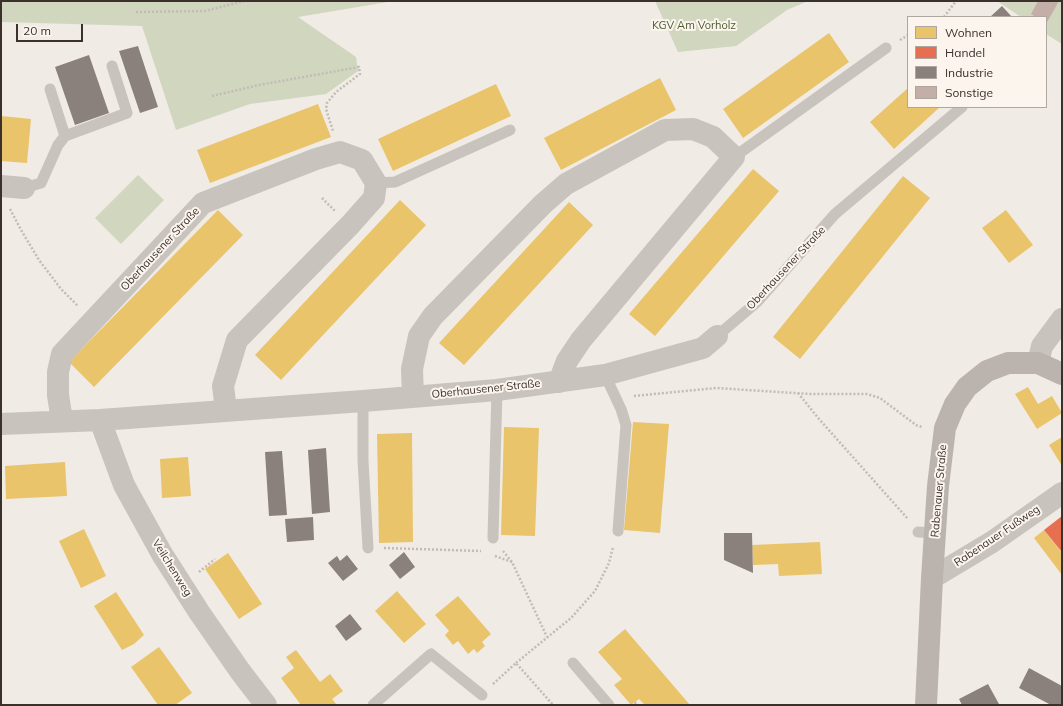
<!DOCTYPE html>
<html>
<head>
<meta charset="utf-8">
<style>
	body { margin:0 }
	#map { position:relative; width:1063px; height:706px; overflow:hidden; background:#f0ebe5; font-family:Mulish,sans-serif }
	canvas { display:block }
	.frame { position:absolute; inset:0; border:2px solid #3b302b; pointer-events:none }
	.legend { position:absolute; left:907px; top:16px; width:140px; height:92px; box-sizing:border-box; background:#fbf5ee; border:1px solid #aea6a0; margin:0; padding:5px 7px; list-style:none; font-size:12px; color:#3b302b }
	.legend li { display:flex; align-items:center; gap:8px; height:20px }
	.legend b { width:20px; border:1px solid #aea6a0 }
	.scale { position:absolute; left:16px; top:24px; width:67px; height:18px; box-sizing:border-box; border:2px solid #3b302b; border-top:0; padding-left:5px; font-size:12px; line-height:14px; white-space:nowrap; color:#3b302b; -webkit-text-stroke:3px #fbf5ee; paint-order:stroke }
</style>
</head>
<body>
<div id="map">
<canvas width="1063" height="706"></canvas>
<div class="frame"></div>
<ul class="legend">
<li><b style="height:11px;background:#e9c46a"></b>Wohnen</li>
<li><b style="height:11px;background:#e76f51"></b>Handel</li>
<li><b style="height:11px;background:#8a817c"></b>Industrie</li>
<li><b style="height:11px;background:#c3afa7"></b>Sonstige</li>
</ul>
<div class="scale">20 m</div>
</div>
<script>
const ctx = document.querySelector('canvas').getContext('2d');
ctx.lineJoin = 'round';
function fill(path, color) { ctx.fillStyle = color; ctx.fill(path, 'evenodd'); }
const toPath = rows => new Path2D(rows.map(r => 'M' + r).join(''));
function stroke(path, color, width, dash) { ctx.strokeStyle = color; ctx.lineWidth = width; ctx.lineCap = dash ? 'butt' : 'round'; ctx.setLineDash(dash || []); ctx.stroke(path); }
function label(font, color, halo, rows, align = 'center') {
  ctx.font = font + ' Mulish,sans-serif'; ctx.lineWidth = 4; ctx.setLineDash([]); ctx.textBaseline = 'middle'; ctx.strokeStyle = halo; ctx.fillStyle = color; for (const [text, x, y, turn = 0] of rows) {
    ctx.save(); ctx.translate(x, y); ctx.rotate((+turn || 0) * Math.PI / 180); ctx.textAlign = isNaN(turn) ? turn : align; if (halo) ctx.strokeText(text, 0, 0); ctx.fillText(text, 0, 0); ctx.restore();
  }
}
fill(toPath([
	[1,1,394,1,298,17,356,57,358,71,326,94,250,104,176,130,142,26,1,22],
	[655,1,808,1,787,10,736,46,678,52],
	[997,1,1062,1,1062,44,1046,34,1046,17,1021,17],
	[138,175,164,200,121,244,95,218]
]), '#d1d6bf');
fill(toPath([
	[829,33,849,62,743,138,723,109],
	[660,78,676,110,561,170,544,138],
	[496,84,511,116,393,171,378,139],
	[908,88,908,107,940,107,894,149,870,122],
	[318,104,331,137,210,183,197,150],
	[1,116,31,119,27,163,1,161],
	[753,169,779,191,655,336,629,314],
	[903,176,930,198,800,359,773,337],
	[400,200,426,225,281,380,255,355],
	[569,202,593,225,464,365,439,343],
	[218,210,243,235,94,387,69,362],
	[1006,210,1033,245,1009,263,982,228],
	[1028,387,1038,404,1052,396,1062,413,1037,429,1015,394],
	[633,422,669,424,660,533,624,530],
	[504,427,539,428,535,536,501,535],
	[412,433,413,542,379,543,377,434],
	[1062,437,1062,466,1049,445],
	[188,457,191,496,162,498,160,459],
	[65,462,67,496,6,499,5,466],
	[84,529,106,576,81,588,59,541],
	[1044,530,1062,553,1062,575,1034,538],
	[820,542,822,574,779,576,778,564,753,565,752,545],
	[228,553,262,604,239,619,205,569],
	[397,591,426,624,404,643,375,611],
	[116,592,144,635,134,644,122,650,94,606],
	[458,596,491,634,482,642,485,646,477,653,474,649,468,654,458,641,453,645,445,635,449,631,435,615],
	[625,629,690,705,645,705,639,699,631,705,614,685,622,679,598,652],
	[159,647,192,693,175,705,158,705,131,667],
	[296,650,320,682,330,674,343,691,332,699,337,705,301,705,281,678,294,668,286,657]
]), '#e9c46a');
fill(toPath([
	[1062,516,1062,550,1061,551,1044,530]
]), '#e76f51');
fill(toPath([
	[1002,6,1012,17,990,17],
	[138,46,158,107,140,113,119,51],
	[89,55,109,113,75,125,55,67],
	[326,448,330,512,312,514,308,450],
	[282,451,287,515,269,516,265,452],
	[313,517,314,540,287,542,285,519],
	[724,533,752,533,753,573,724,560],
	[404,552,415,567,400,579,389,565],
	[347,555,358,569,343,581,328,563,337,556,340,561],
	[350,614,362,629,346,641,335,626],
	[1029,668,1062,686,1062,705,1051,705,1019,688],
	[988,684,999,704,962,705,959,699]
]), '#8a817c');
fill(toPath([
	[1038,1,1059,1,1046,24,1046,17,1036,17,1031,14]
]), '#c3afa7');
stroke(toPath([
	[136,12,205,11,244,1],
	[944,17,956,1],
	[900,40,908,35],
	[212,96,259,85,359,67,360,74,336,92,327,103,326,109,333,131],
	[322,198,335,211],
	[10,209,21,230,39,260,61,289,78,306],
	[798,393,819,419,908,519],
	[634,396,716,388,810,394,867,394,880,398,916,425,922,427],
	[384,548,481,551],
	[503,551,512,562,547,637],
	[495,556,512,562],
	[199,572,215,559],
	[516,663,571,618,595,591,609,563,613,547],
	[493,684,516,663,553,705],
	[635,702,636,705]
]), '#c2bbb6', 2.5, [2, 2]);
stroke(toPath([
	[50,89,65,136],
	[734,157,886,48],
	[376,183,395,182,510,130],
	[24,188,41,183,58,145,65,136,127,113,112,66],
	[717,336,757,302,835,214,962,107],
	[605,375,621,409,626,425,618,531],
	[363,401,363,460,368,548],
	[918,532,935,533],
	[493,538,497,390],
	[573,663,609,705],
	[373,705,431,654,482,695]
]), '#c9c3be', 11);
stroke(toPath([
	[1,186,24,188],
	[413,396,412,369,419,336,433,316,543,204,566,184,665,130,693,129,713,137,734,157,581,340,567,361,559,382],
	[100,420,124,485,162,554,199,612,240,671,266,705],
	[62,421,58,395,58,372,62,354,203,203,316,159,340,152,362,160,376,183,374,198,350,225,237,340,223,386,226,410],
	[1,424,100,420,363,401,497,390,605,375,703,348,717,336],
	[932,578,992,542,1062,493]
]), '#c9c3be', 22);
stroke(toPath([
	[1038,363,1042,346,1062,319]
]), '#c9c3be', 22);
stroke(toPath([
	[926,705,932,578,938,486,945,428,955,404,967,387,987,371,1008,363,1038,363,1062,374]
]), '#bab3ae', 22);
label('11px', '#4a5a2e', '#fbf5ee', [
	["KGV Am Vorholz",694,26]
]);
label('11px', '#3b302b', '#fbf5ee', [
	["Oberhausener Straße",160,249,-47],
	["Oberhausener Straße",786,268,-47],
	["Oberhausener Straße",486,389,-6],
	["Rabenauer Straße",939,491,-85],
	["Rabenauer Fußweg",997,536,-34],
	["Veilchenweg",172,568,58]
]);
</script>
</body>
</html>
